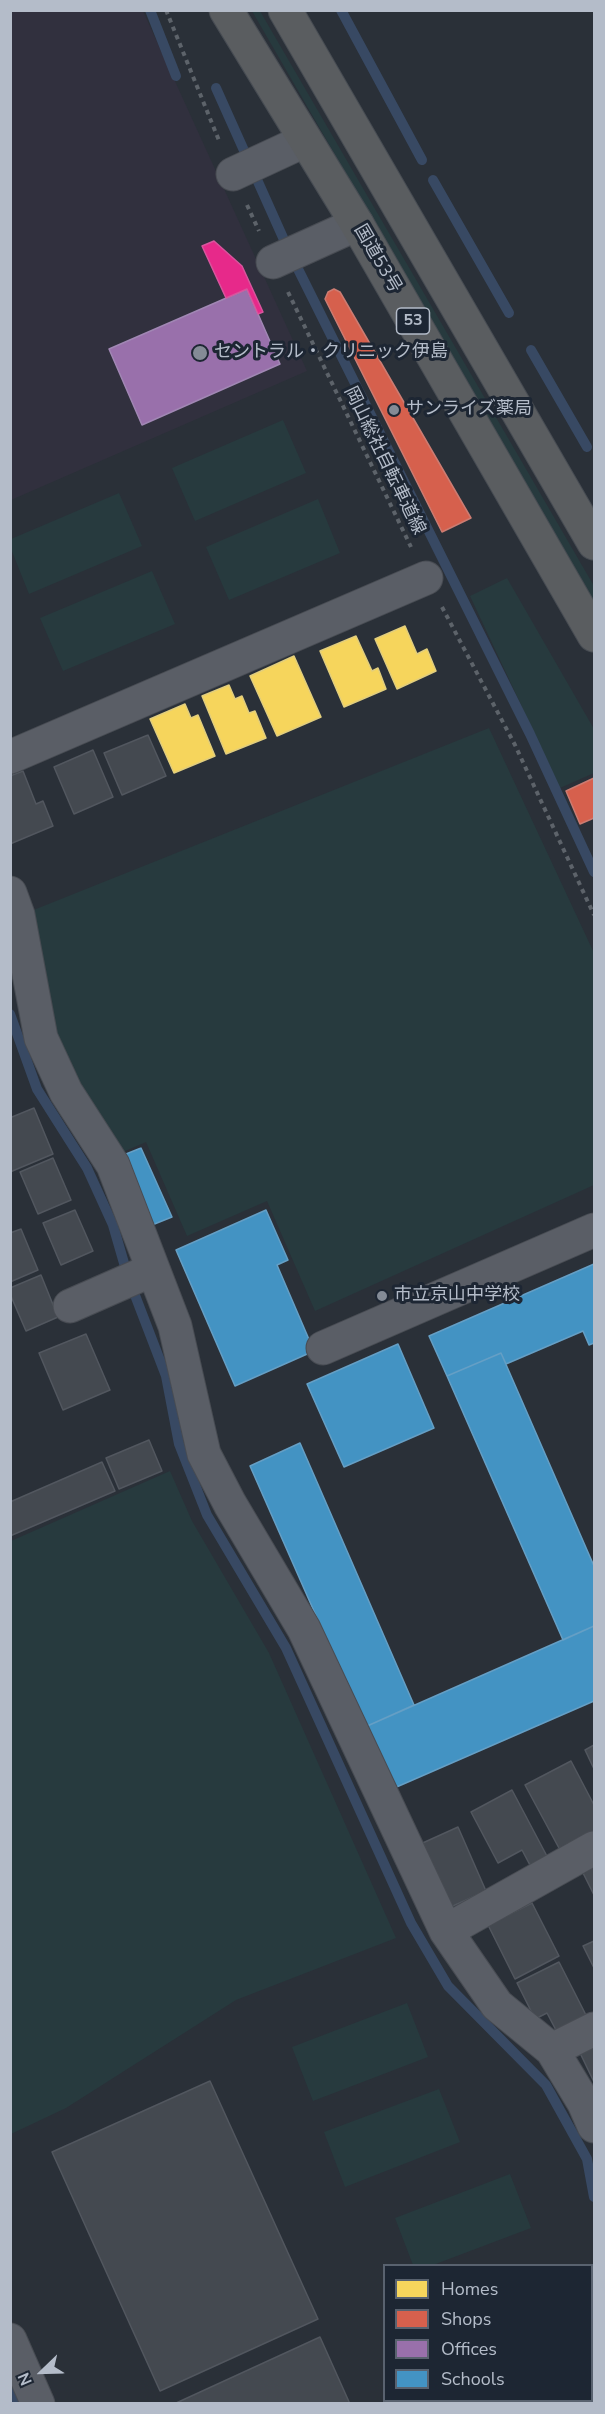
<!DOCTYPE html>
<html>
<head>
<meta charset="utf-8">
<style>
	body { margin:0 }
	#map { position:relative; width:605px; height:2414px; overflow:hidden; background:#2a3038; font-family:"Nunito Sans",sans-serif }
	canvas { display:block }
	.frame { position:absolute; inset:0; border:12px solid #b4bcc9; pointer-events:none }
	.legend { position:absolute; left:383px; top:2264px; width:210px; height:138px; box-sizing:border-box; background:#1d2633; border:2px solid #59626f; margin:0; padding:8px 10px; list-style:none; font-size:18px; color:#b4bcc9 }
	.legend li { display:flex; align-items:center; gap:12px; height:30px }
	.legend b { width:30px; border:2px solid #59626f }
	.north { position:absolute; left:12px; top:2342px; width:60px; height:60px; -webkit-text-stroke:4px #1d2633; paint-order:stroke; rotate:247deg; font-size:16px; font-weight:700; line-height:24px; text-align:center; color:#b4bcc9 }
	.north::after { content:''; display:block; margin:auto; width:21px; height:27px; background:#b4bcc9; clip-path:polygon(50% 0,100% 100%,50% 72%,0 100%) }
</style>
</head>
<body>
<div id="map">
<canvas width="605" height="2414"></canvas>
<div class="frame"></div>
<ul class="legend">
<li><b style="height:16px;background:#f6d55c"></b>Homes</li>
<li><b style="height:16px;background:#d6604d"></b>Shops</li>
<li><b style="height:16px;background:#9970ab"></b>Offices</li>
<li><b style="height:16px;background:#4393c3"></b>Schools</li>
</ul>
<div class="north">N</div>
</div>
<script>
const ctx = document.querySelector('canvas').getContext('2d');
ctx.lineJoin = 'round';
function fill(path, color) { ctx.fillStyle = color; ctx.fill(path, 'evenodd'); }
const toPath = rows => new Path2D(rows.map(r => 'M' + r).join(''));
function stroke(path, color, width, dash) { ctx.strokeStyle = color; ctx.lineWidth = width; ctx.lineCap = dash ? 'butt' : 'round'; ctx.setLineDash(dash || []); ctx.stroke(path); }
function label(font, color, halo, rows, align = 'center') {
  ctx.font = font + ' "Nunito Sans","Noto Sans JP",sans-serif'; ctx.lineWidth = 6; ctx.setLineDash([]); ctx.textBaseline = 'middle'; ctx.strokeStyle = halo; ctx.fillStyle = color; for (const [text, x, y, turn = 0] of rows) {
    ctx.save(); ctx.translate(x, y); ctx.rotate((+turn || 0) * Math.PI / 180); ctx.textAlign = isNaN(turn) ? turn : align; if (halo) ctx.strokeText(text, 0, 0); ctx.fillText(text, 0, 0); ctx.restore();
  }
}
fill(toPath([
	[11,11,143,11,307,371,11,500]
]), '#31303e');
fill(toPath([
	[252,11,260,11,594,586,594,603],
	[283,420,306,473,195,521,172,468],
	[119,493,142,546,29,594,11,549,11,539],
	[318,499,340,553,229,600,206,547],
	[152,571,175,624,63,671,40,618],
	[507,578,594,729,594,773,560,788,470,596],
	[489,728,594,953,594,1185,315,1311,267,1201,187,1236,146,1142,118,1154,48,1035,26,913],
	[170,1471,192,1521,269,1653,396,1938,236,2000,66,2108,11,2134,11,1541],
	[407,2003,428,2057,313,2101,292,2047],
	[439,2089,460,2142,345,2187,324,2132],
	[510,2174,531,2228,433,2265,413,2265,395,2218]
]), '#273a3e');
const homes = toPath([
	[405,626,417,654,427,649,436,671,397,689,375,639,405,626],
	[356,636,372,671,378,668,386,689,344,707,320,651,356,636],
	[294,656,321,717,277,736,250,676,294,656],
	[229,685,235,699,242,696,249,713,255,711,266,738,226,754,202,696,229,685],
	[185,704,191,718,198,715,215,756,174,773,150,719,185,704]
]);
fill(homes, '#f6d55c');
stroke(homes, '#e2ce7d', 1.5);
const shops = toPath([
	[334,289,340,292,471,518,442,532,325,299,328,292,334,289],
	[594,778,594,818,580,824,566,791,594,778]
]);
fill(shops, '#d6604d');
stroke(shops, '#cc7c72', 1.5);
const offices = toPath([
	[247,289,280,364,142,425,109,349,247,289]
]);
fill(offices, '#9970ab');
stroke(offices, '#a187b4', 1.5);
const schools = toPath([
	[141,1148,172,1217,152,1225,121,1156,141,1148],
	[266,1210,288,1260,277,1265,314,1351,235,1386,176,1250,266,1210],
	[594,1264,594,1343,589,1345,583,1331,506,1364,501,1353,447,1376,429,1336,594,1264],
	[398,1344,434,1428,344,1467,307,1384,398,1344],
	[501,1353,594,1566,594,1626,563,1640,447,1376,501,1353],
	[300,1443,414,1705,365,1727,250,1466,300,1443],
	[594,1626,594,1701,392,1789,365,1727,594,1626]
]);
fill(schools, '#4393c3');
stroke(schools, '#659fc5', 1.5);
const health = toPath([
	[214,241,242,266,263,312,258,314,247,289,226,298,202,246,214,241]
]);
fill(health, '#e7298a');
stroke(health, '#d8559d', 1.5);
stroke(toPath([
	[150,10,176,76],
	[341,10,422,160],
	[216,88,289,251,530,734,594,872],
	[433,180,509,313],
	[531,350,587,447],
	[10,1014,37,1089,87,1168,113,1225,128,1277,166,1376,179,1444,207,1515,286,1648,411,1923,448,1986,546,2085,587,2159,594,2197],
	[592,2333,594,2332],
	[10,2387,18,2404],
	[407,2404,415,2400]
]), '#384963', 10);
const building = toPath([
	[148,735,166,776,122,795,104,753,148,735],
	[93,750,113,797,74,814,54,767,93,750],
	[23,771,36,804,43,801,53,826,10,844,10,776,23,771],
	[34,1108,53,1154,10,1172,10,1114,12,1117,34,1108],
	[53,1158,71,1200,38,1214,20,1172,53,1158],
	[75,1210,93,1251,61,1265,43,1223,75,1210],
	[21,1229,38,1270,10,1282,10,1233,21,1229],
	[41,1275,58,1317,26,1331,10,1294,10,1288,41,1275],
	[86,1334,110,1390,63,1410,39,1353,86,1334],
	[149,1440,162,1471,119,1489,106,1458,149,1440],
	[102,1462,115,1491,10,1536,10,1502,102,1462],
	[594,1745,594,1769,585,1750,594,1745],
	[571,1761,594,1805,594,1832,560,1850,525,1785,571,1761],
	[512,1790,549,1860,532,1869,522,1850,498,1863,471,1812,512,1790],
	[458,1827,486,1891,444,1910,416,1846,458,1827],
	[594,1860,594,1895,580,1867,594,1860],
	[532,1903,559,1956,515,1979,488,1925,532,1903],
	[594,1941,594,1968,583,1946,594,1941],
	[559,1962,588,2019,558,2034,547,2013,535,2019,517,1983,559,1962],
	[594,2046,594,2082,580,2053,594,2046],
	[210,2081,318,2319,160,2391,52,2152,210,2081],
	[320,2337,350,2404,174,2404,320,2337],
	[594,2350,594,2387,592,2388,592,2351,594,2350]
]);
fill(building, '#444950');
stroke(building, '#52575f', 1.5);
const minor = toPath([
	[233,174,304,141],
	[273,262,357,224],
	[10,757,426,578],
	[10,893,18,915,41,1038,66,1092,113,1165,175,1326,204,1454,230,1504,304,1629,446,1931,497,2005,552,2050,584,2103,594,2126],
	[70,1306,152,1270],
	[323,1348,594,1230],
	[446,1931,594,1848],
	[552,2050,594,2029],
	[10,2340,38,2404]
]);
const highway = toPath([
	[226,10,357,224,594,635],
	[285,10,594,543]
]);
stroke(minor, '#484c53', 35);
stroke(highway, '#474c53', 35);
stroke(toPath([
	[166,10,220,143],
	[247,205,259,231],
	[288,292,411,547],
	[442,607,515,745,594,915]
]), '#5d636a', 4, [4.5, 4.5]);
stroke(minor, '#5a5e66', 33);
stroke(highway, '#5a5d60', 33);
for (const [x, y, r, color] of [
	[200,353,8,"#848b96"],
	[394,410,6,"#848b96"],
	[382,1296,6,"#848b96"]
]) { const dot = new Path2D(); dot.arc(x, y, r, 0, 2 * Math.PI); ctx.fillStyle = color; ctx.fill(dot); stroke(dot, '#1d2633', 2); }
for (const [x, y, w] of [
	[413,321,33]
]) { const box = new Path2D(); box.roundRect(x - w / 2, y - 13, w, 26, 4.5); ctx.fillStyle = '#1d2633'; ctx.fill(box); stroke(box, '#b4bcc9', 1.5); }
label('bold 16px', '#b4bcc9', null, [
	["53",413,321]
]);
label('18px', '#b4bcc9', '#1d2633', [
	["国道53号",377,259,60],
	["岡山総社自転車道線",384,461,64]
]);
label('18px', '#b4bcc9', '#1d2633', [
	["セントラル・クリニック伊島",214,353],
	["サンライズ薬局",406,410],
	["市立京山中学校",394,1296]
], 'left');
</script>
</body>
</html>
